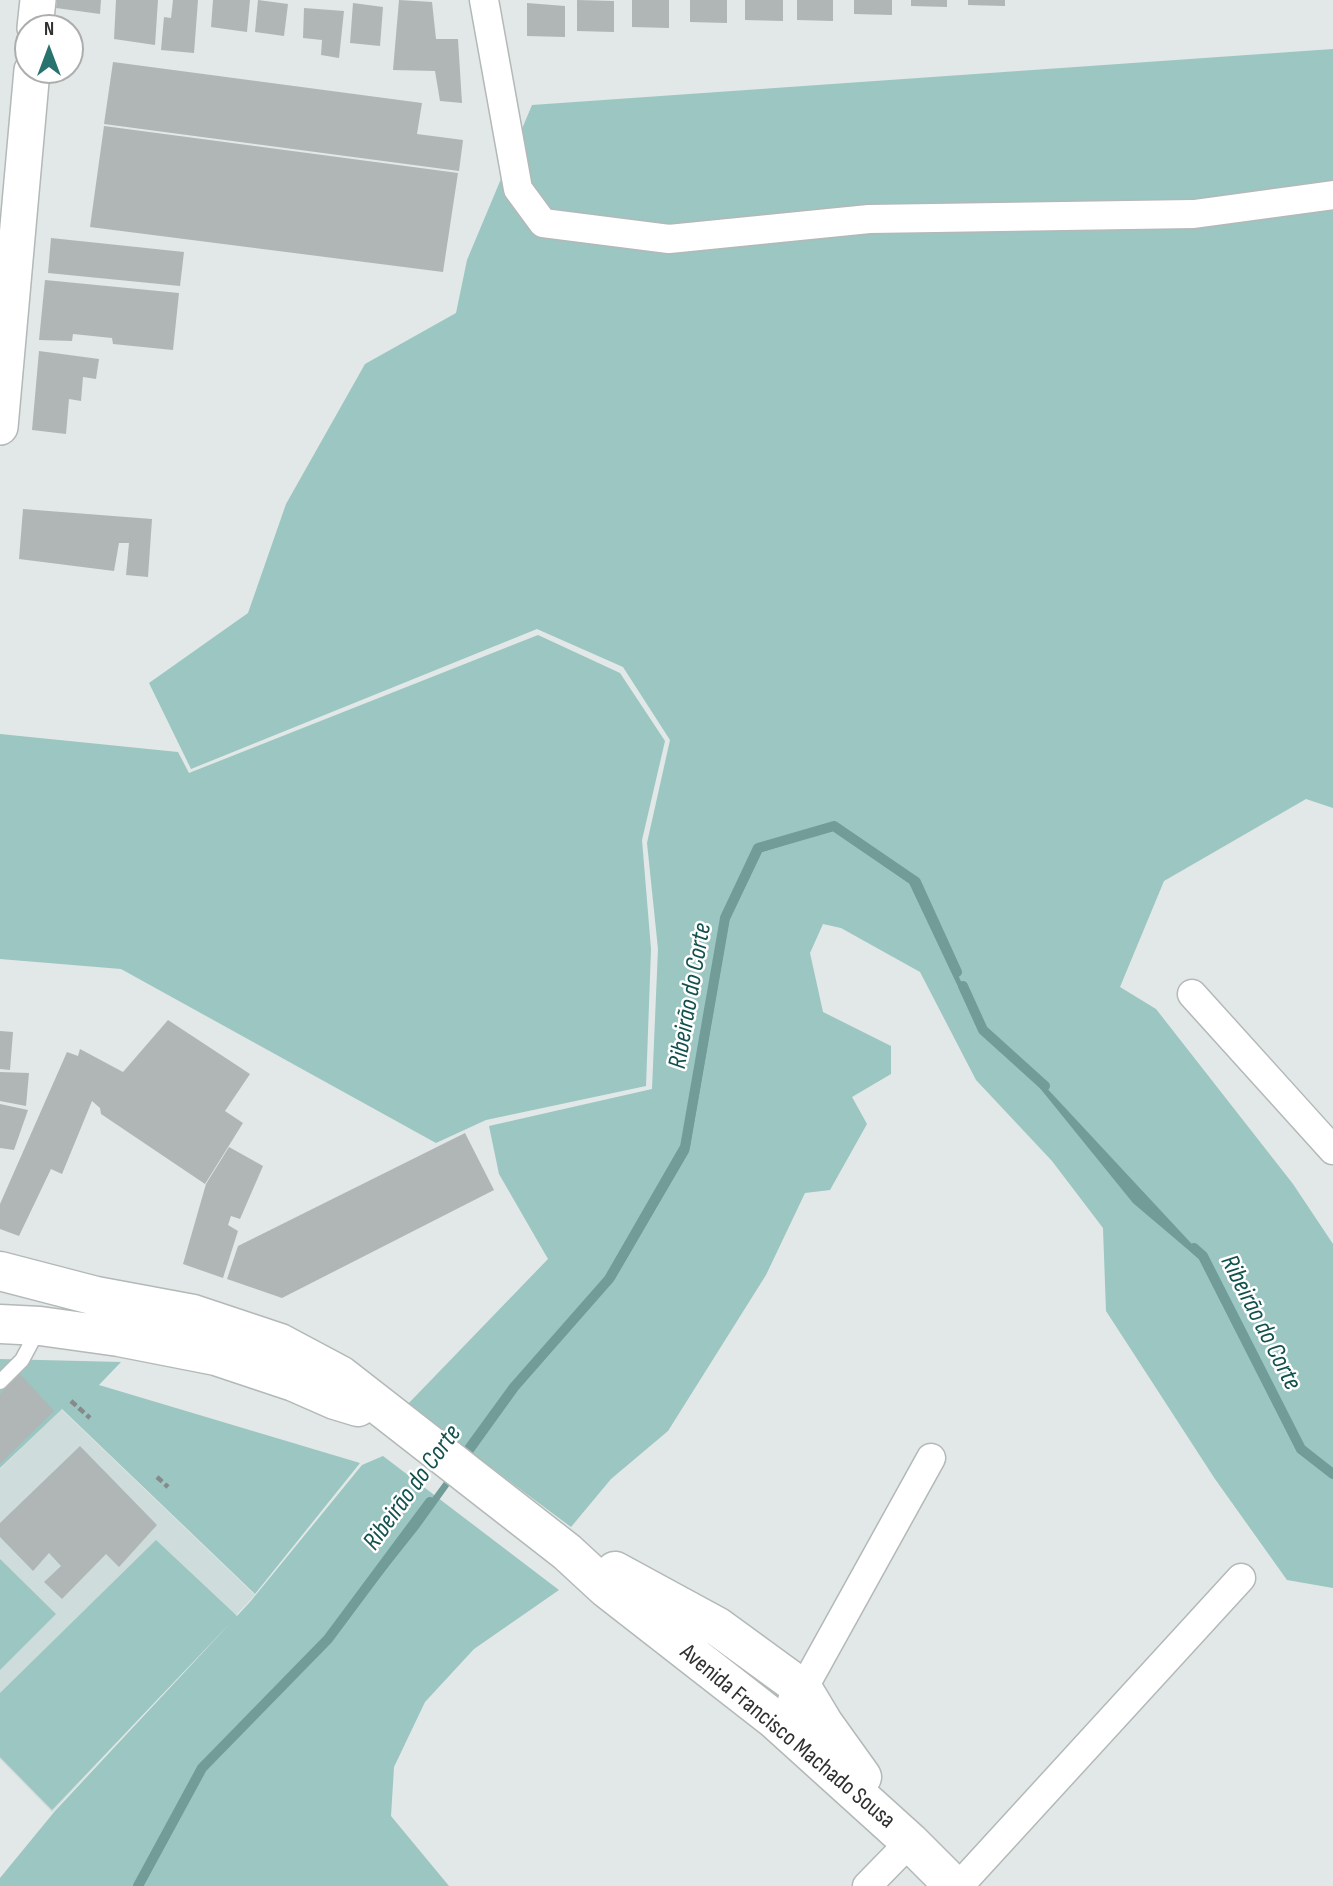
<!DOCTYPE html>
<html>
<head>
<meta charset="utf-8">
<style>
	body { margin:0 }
	#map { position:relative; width:1333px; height:1886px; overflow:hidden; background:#e1e8e7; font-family:"Sofia Sans Condensed",sans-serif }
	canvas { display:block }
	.north { position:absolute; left:14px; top:14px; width:70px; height:70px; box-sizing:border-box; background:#fff; border:2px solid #acadad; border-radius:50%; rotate:0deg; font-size:19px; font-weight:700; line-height:28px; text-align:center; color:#2f3131 }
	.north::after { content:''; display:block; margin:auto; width:24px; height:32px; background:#29736f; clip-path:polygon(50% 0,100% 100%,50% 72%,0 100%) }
</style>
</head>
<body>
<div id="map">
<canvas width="1333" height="1886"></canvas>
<div class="north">N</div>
</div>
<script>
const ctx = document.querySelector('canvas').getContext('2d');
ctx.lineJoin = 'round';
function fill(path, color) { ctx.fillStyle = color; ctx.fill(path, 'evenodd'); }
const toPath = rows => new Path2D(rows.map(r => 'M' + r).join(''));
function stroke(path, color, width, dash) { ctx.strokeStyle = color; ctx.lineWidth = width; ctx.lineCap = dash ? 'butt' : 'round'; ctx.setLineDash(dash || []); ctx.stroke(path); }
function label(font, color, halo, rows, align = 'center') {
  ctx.font = font + ' "Sofia Sans Condensed",sans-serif'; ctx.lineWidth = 5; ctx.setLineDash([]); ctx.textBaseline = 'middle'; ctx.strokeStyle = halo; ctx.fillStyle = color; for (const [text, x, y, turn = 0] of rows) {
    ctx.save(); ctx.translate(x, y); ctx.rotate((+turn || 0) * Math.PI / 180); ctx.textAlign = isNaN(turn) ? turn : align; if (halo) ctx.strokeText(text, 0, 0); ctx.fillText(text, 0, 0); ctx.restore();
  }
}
fill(toPath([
	[61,1409,255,1595,52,1812,0,1759,0,1469]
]), '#cedddc');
fill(toPath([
	[1333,49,1333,808,1306,799,1164,881,1120,987,1156,1009,1293,1184,1333,1244,1333,1588,1287,1580,1215,1479,1106,1311,1103,1228,1052,1161,976,1080,920,972,841,928,823,924,810,953,823,1012,891,1046,891,1074,852,1097,867,1124,830,1190,805,1193,766,1275,668,1431,611,1479,571,1527,407,1405,548,1259,499,1174,489,1126,652,1089,658,949,647,843,670,740,623,667,537,629,191,769,149,683,248,613,286,504,365,364,456,313,467,260,532,105],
	[538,635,620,673,665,741,642,840,651,949,646,1086,486,1120,436,1143,121,969,0,959,0,734,178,752,189,773],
	[0,1359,121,1362,99,1385,360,1463,255,1594,62,1409,0,1468],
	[383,1456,559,1590,474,1649,425,1702,394,1767,391,1816,449,1886,0,1886,0,1878,55,1811,250,1602,362,1465],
	[156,1540,237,1616,52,1810,0,1757,0,1693],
	[0,1559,56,1614,0,1670]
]), '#9bc6c2');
fill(toPath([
	[834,826,916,882,983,1030,1042,1083,1203,1256,1301,1449,1333,1474,1333,1479,1297,1452,1199,1259,1133,1203,1039,1087,979,1031,909,883,833,830,762,852,729,921,689,1152,615,1279,518,1390,419,1528,330,1640,204,1769,140,1886,138,1886,202,1768,328,1639,514,1387,609,1279,685,1147,725,918,758,848]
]), '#719c98');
stroke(toPath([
	[963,986,983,1030,1045,1086],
	[1194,1248,1203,1256,1301,1449,1333,1474],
	[466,1453,514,1387,609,1279,685,1147,725,918,758,848,834,826,916,882,957,972],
	[138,1886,202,1768,328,1639,430,1502]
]), '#719c98', 10);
fill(toPath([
	[57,0,101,0,100,14,56,8],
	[116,0,158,0,155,45,114,39],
	[173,0,198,0,194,53,161,50,164,17,171,18],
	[213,0,250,0,247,32,211,27],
	[258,0,288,4,284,36,255,32],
	[399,0,432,2,436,39,458,39,462,103,440,101,435,71,393,70],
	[577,0,614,1,614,32,577,31],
	[632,0,669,0,669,28,632,27],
	[690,0,727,0,727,23,690,22],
	[745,0,783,0,783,21,745,20],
	[797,0,833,0,833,21,797,20],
	[854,0,892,0,892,15,854,14],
	[911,0,947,0,947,7,911,6],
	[968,0,1005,0,1005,6,968,5],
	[353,3,383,7,380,46,350,43],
	[527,3,565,6,565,37,527,36],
	[304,8,344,11,339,58,321,55,322,40,303,38],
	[113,62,422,103,417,134,463,140,459,171,104,124],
	[104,126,458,173,443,272,90,227],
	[51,238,184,252,180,286,48,273],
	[45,280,179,293,173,350,113,344,112,338,73,334,72,341,39,340],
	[39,351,99,359,96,379,83,377,81,401,69,399,66,434,32,430],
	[23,509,152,519,148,577,126,575,129,543,119,543,114,571,19,559],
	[168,1020,250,1074,225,1111,243,1123,205,1184,101,1114,100,1108,92,1101,62,1174,51,1169,19,1236,0,1229,0,1204,67,1052,78,1056,80,1049,123,1072],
	[0,1031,13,1032,10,1070,0,1069],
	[0,1072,29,1073,26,1106,0,1101],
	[0,1104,28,1110,14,1150,0,1148],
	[465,1133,494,1190,282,1298,227,1279,238,1246],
	[229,1147,263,1166,240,1219,231,1216,228,1225,238,1231,223,1278,183,1264,206,1184],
	[20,1374,54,1411,0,1464,0,1394],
	[80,1446,157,1525,119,1567,106,1554,62,1599,44,1582,61,1566,49,1553,33,1571,0,1537,0,1523]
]), '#b0b6b6');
const service = toPath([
	[0,1382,22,1360,38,1330]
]);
const minor = toPath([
	[484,0,518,189,543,223,669,239,869,219,1194,214,1333,195],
	[1192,994,1333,1150],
	[792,1701,803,1689,931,1458],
	[867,1886,910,1842],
	[959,1886,1241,1578]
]);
const tertiary = toPath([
	[35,28,38,0],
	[0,427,32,70]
]);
const secondary = toPath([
	[0,1271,96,1296,193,1314,280,1343,340,1375,567,1552,606,1588,774,1719,910,1842,954,1886],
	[0,1324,40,1326,119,1337,216,1356,294,1382,335,1400,358,1407],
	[615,1571,718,1627,803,1689,824,1724,862,1777]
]);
stroke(service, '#b3b9b8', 17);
stroke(minor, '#b3b9b8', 31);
stroke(tertiary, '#b3b9b8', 38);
stroke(secondary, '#b3b9b8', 41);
stroke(toPath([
	[71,1401,90,1418],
	[157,1477,168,1487]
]), '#868a8a', 4.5, [7, 3.5]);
stroke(service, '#fff', 14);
stroke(minor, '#fff', 28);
stroke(tertiary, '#fff', 35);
stroke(secondary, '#fff', 38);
label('24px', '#2f3131', '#fff', [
	["Avenida Francisco Machado Sousa",787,1737,40]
]);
label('italic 26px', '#12514e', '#fff', [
	["Ribeirão do Corte",691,996,-80],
	["Ribeirão do Corte",1260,1323,63],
	["Ribeirão do Corte",413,1488,-54]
]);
</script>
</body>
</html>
